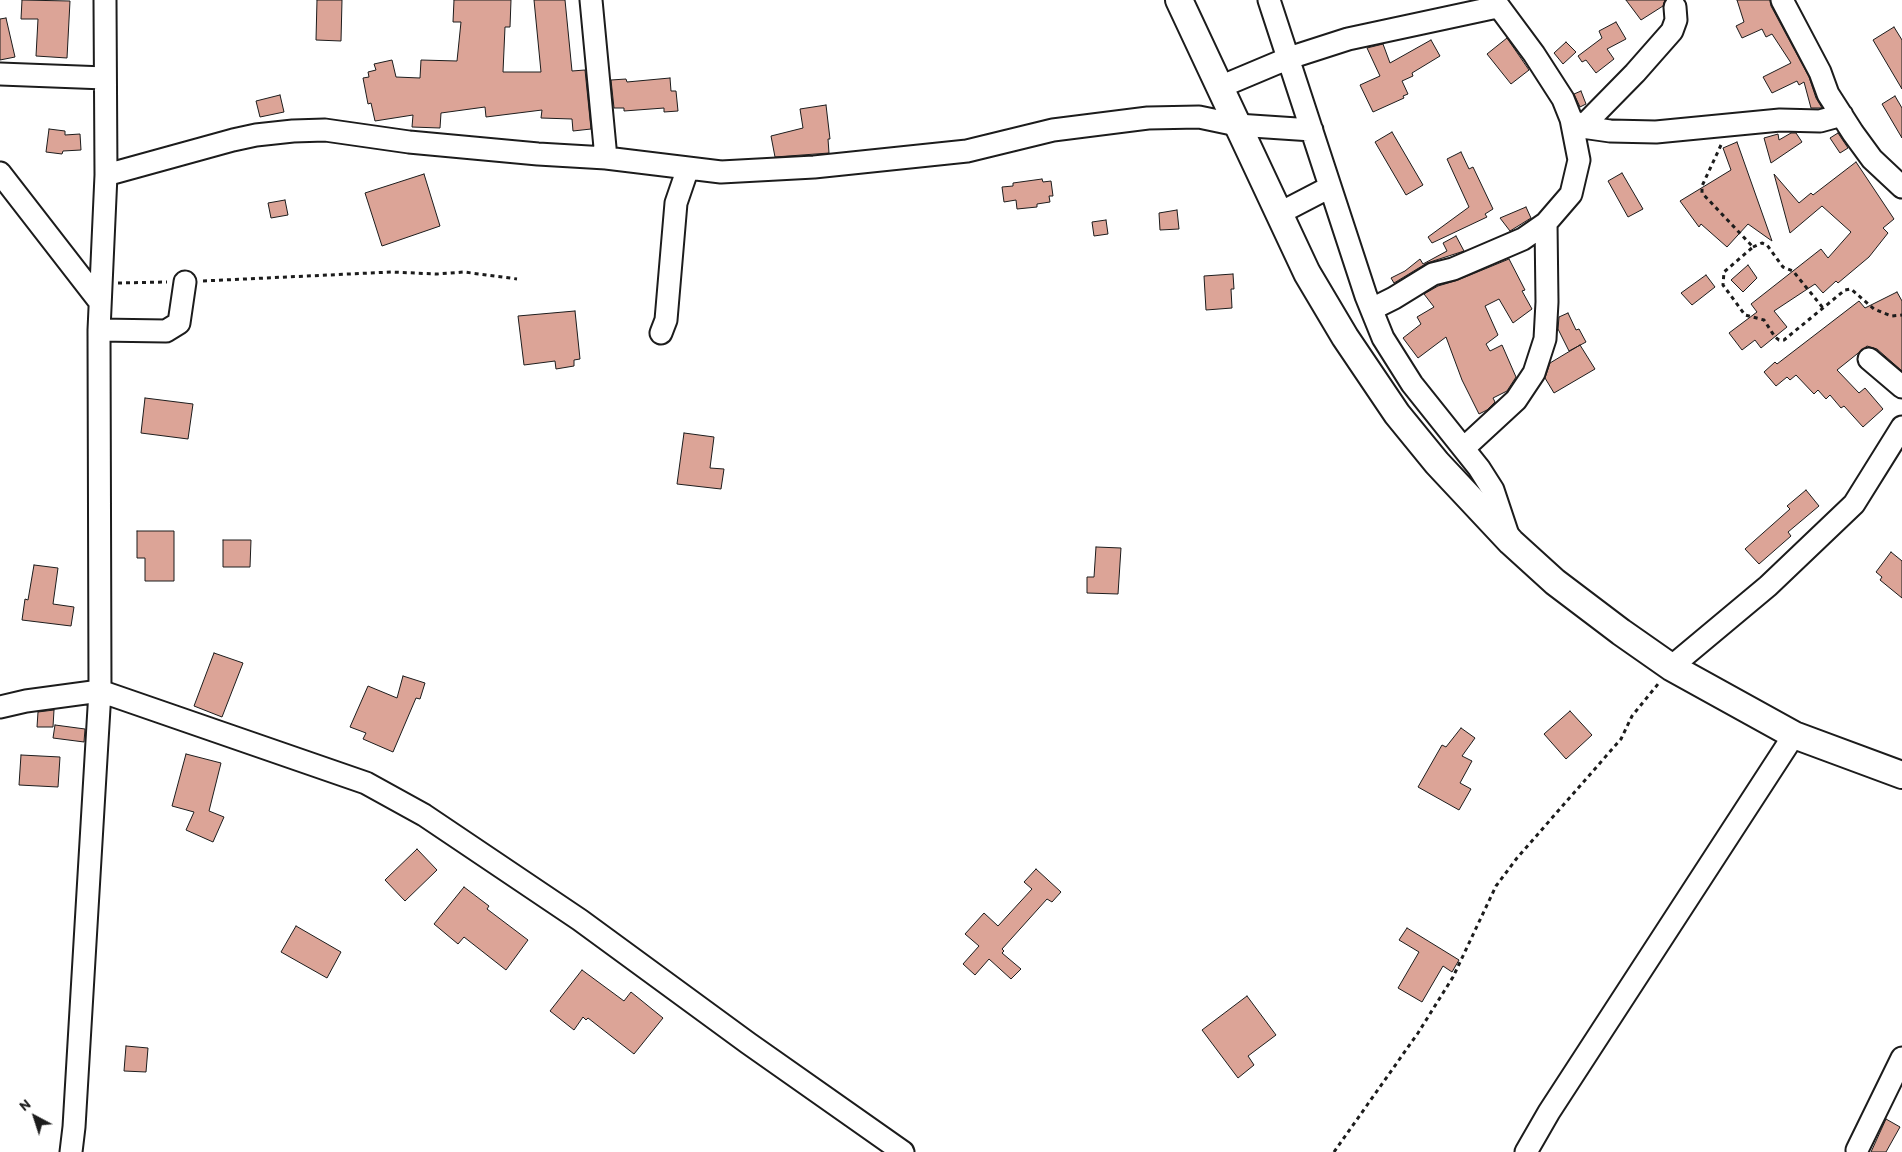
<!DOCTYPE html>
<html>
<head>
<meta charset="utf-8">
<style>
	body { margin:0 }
	#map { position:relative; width:1902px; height:1152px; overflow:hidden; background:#fff; font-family:Itim,sans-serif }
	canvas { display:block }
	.north { position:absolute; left:10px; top:1092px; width:50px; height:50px; -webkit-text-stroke:4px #fff; paint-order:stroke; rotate:320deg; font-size:14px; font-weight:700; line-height:20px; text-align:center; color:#1c1c1c }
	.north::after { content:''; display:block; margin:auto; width:18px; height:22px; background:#1c1c1c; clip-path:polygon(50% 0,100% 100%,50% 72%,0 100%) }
</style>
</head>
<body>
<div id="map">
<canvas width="1902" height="1152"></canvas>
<div class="north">N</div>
</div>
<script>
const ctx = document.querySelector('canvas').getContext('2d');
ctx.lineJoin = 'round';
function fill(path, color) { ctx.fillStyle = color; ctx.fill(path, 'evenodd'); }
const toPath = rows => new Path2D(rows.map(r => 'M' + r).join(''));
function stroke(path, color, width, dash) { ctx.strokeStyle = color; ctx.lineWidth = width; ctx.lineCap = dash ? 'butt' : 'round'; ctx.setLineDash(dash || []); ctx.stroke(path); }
const building = toPath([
	[22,0,70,1,67,58,36,56,38,19,21,19,22,0],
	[317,0,342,0,341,41,316,40,317,0],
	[454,0,511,0,510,27,505,27,503,72,541,72,534,0,565,0,572,71,585,70,591,129,573,131,572,119,541,118,542,110,486,117,485,107,441,113,440,128,412,127,413,115,375,121,371,103,368,104,363,78,369,77,368,72,376,70,374,64,392,60,396,77,420,78,421,60,457,61,461,22,453,22,454,0],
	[1626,0,1665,0,1663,6,1641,20,1626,0],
	[1737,0,1770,0,1771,6,1809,77,1816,98,1822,108,1811,108,1804,82,1799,85,1797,81,1772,93,1763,77,1791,63,1772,34,1766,37,1762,29,1742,38,1736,26,1744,22,1737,0],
	[6,18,15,57,0,60,0,19,6,18],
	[1616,22,1626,39,1607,49,1614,59,1596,73,1586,60,1582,62,1578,56,1602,38,1599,31,1616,22],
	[1894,27,1902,40,1902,89,1873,40,1894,27],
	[1507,38,1529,70,1511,84,1487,54,1507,38],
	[1431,40,1440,56,1412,73,1413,76,1402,81,1408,94,1403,96,1404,98,1373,112,1360,85,1380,76,1367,48,1383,44,1390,63,1431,40],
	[1566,42,1576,52,1563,64,1554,53,1566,42],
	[670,78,671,91,676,91,678,111,664,112,664,108,624,111,624,108,614,108,611,80,626,79,627,82,670,78],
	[1581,91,1586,104,1580,107,1574,94,1581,91],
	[280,95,284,112,260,117,256,101,280,95],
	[1895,96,1902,108,1902,138,1882,104,1895,96],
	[826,105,830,139,828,139,829,153,775,157,771,136,803,128,800,109,826,105],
	[49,129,65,131,65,135,80,134,81,150,63,151,62,154,46,152,49,129],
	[1392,132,1423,185,1406,195,1375,142,1392,132],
	[1791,133,1796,133,1802,142,1771,163,1764,138,1778,134,1779,140,1791,133],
	[1838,133,1848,148,1840,153,1830,138,1838,133],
	[1737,142,1772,241,1748,224,1727,247,1701,224,1699,227,1680,201,1731,170,1723,148,1737,142],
	[1461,152,1469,169,1473,167,1493,209,1485,214,1487,217,1432,243,1428,237,1469,207,1447,159,1461,152],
	[1856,162,1894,219,1883,228,1888,233,1869,257,1838,283,1836,281,1823,293,1815,284,1774,311,1787,327,1761,348,1755,340,1742,350,1729,333,1757,312,1751,304,1821,249,1828,258,1851,232,1822,206,1790,233,1774,174,1799,203,1811,193,1813,195,1856,162],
	[1622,173,1643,209,1628,217,1608,181,1622,173],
	[424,174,440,226,382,246,365,193,424,174],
	[1042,179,1043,182,1051,181,1053,196,1049,196,1050,202,1037,204,1037,207,1017,209,1016,200,1004,202,1002,187,1013,186,1013,183,1042,179],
	[285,200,288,215,271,218,268,203,285,200],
	[1526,207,1531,218,1510,231,1500,218,1526,207],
	[1177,210,1179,229,1160,230,1159,213,1177,210],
	[1106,220,1108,234,1094,236,1092,222,1106,220],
	[1456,236,1464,251,1427,263,1394,283,1391,278,1405,271,1420,259,1423,264,1447,251,1443,243,1456,236],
	[1509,259,1525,290,1522,291,1532,309,1513,323,1499,299,1485,306,1498,335,1486,344,1490,351,1502,345,1516,377,1507,391,1493,398,1495,402,1487,410,1479,414,1462,380,1446,337,1418,358,1403,338,1421,324,1417,317,1434,307,1424,294,1438,286,1458,280,1509,259],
	[1748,265,1757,278,1743,292,1731,280,1748,265],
	[1233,274,1234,289,1231,289,1232,308,1206,310,1204,276,1233,274],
	[1706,275,1715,287,1692,305,1681,293,1706,275],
	[1897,292,1902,301,1902,371,1877,349,1867,346,1837,370,1859,393,1865,388,1883,409,1863,427,1844,406,1841,408,1830,395,1826,399,1818,390,1814,394,1796,375,1790,380,1787,377,1776,386,1764,372,1775,362,1777,364,1859,301,1865,308,1897,292],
	[575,311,580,359,574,360,574,366,556,369,555,361,524,365,518,316,575,311],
	[1568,313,1576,330,1579,329,1586,342,1569,351,1558,329,1559,317,1568,313],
	[1580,345,1595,369,1554,393,1545,378,1550,363,1580,345],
	[145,398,193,404,188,439,141,433,145,398],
	[684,433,714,437,710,468,724,469,721,489,677,484,684,433],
	[1806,490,1819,506,1788,532,1791,536,1759,564,1745,549,1790,509,1787,506,1806,490],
	[137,531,174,531,174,581,145,581,145,558,137,558,137,531],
	[223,540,251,540,250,567,223,567,223,540],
	[1096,547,1121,548,1118,594,1087,593,1087,577,1094,577,1096,547],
	[1891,552,1902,561,1902,598,1880,580,1882,577,1876,572,1891,552],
	[34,565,58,568,53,604,74,607,71,626,22,620,25,599,28,600,34,565],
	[214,653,243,663,222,717,194,706,214,653],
	[403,676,425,683,420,699,416,698,393,752,363,739,366,733,350,727,368,686,397,698,403,676],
	[54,710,53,727,37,727,38,712,54,710],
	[1570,711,1592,735,1566,759,1544,734,1570,711],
	[55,725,85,729,84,742,53,738,55,725],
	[1461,728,1475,738,1462,756,1472,761,1460,783,1471,789,1459,810,1418,787,1442,745,1446,747,1461,728],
	[186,754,221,763,209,811,224,817,213,842,186,830,194,812,172,806,186,754],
	[21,755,60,757,58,787,19,785,21,755],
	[417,849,437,870,405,901,385,880,417,849],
	[1036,869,1061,892,1052,902,1047,899,1002,949,1004,951,1002,953,1021,969,1011,979,989,959,975,975,963,964,979,946,965,934,984,913,998,926,1032,889,1024,882,1036,869],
	[464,887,489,906,487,909,528,940,506,970,464,937,458,944,434,924,464,887],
	[296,926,341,952,327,978,281,952,296,926],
	[1407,928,1459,960,1452,972,1443,966,1422,1002,1398,988,1419,952,1399,940,1407,928],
	[582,970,624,1001,631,992,663,1018,634,1054,588,1018,586,1020,583,1017,574,1030,550,1011,582,970],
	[1247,996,1276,1035,1248,1056,1254,1065,1238,1078,1202,1030,1247,996],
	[126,1046,148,1048,146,1072,124,1071,126,1046],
	[1886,1119,1900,1127,1886,1152,1871,1152,1886,1119]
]);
fill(building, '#dca497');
stroke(building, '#1c1c1c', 1);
const minor = toPath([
	[591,0,606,158],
	[1269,0,1366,296,1383,338,1412,384,1479,468,1493,490,1509,538],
	[1494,0,1534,54,1563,99,1571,119,1582,127,1610,131,1656,132,1780,120,1820,121,1842,115],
	[1782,0,1820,72,1828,94,1853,133,1872,159,1902,187],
	[0,74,105,78],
	[1220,87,1289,58,1348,39,1497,7],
	[1582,127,1635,73,1672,31,1676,20,1675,7],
	[0,173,100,302],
	[106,175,233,140,256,135,293,131,325,130,409,142,538,154,606,158,721,172,814,167,967,151,1053,130,1148,118,1199,117,1237,125,1312,130],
	[1278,214,1330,187],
	[1372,309,1394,298,1433,274,1453,269,1523,239,1546,223,1571,194,1579,160,1571,119],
	[99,330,166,331,179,323,185,282],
	[661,333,666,320,676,203,688,168],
	[1869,359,1902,387],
	[1464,448,1516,400,1534,373,1545,339,1547,302,1546,223],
	[1671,667,1768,586,1854,504,1902,427],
	[0,707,26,701,100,691,366,783,424,815,580,920,748,1043,903,1152],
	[1857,1150,1902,1058],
	[71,1152,74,1127,100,691,99,330,106,175,105,0],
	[1526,1152,1549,1112,1794,735]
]);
const major = toPath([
	[1179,0,1307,273,1345,337,1397,414,1437,463,1511,542,1555,582,1621,632,1671,667,1794,735,1902,775]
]);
stroke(minor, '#1c1c1c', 25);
stroke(major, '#1c1c1c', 30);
stroke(toPath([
	[1721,145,1702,186,1702,193,1753,247,1724,272,1723,285,1745,315,1764,320,1775,337,1779,340,1784,340,1845,290,1851,289,1874,309,1891,316,1902,315],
	[1753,247,1762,243,1767,245,1783,267,1793,271,1823,308],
	[203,281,391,272,437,274,464,272,517,279],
	[118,283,167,282],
	[1334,1152,1418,1033,1453,977,1496,886,1517,858,1621,739,1632,716,1658,684]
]), '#1c1c1c', 3, [4, 4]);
stroke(minor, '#fff', 21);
stroke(major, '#fff', 26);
</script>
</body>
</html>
